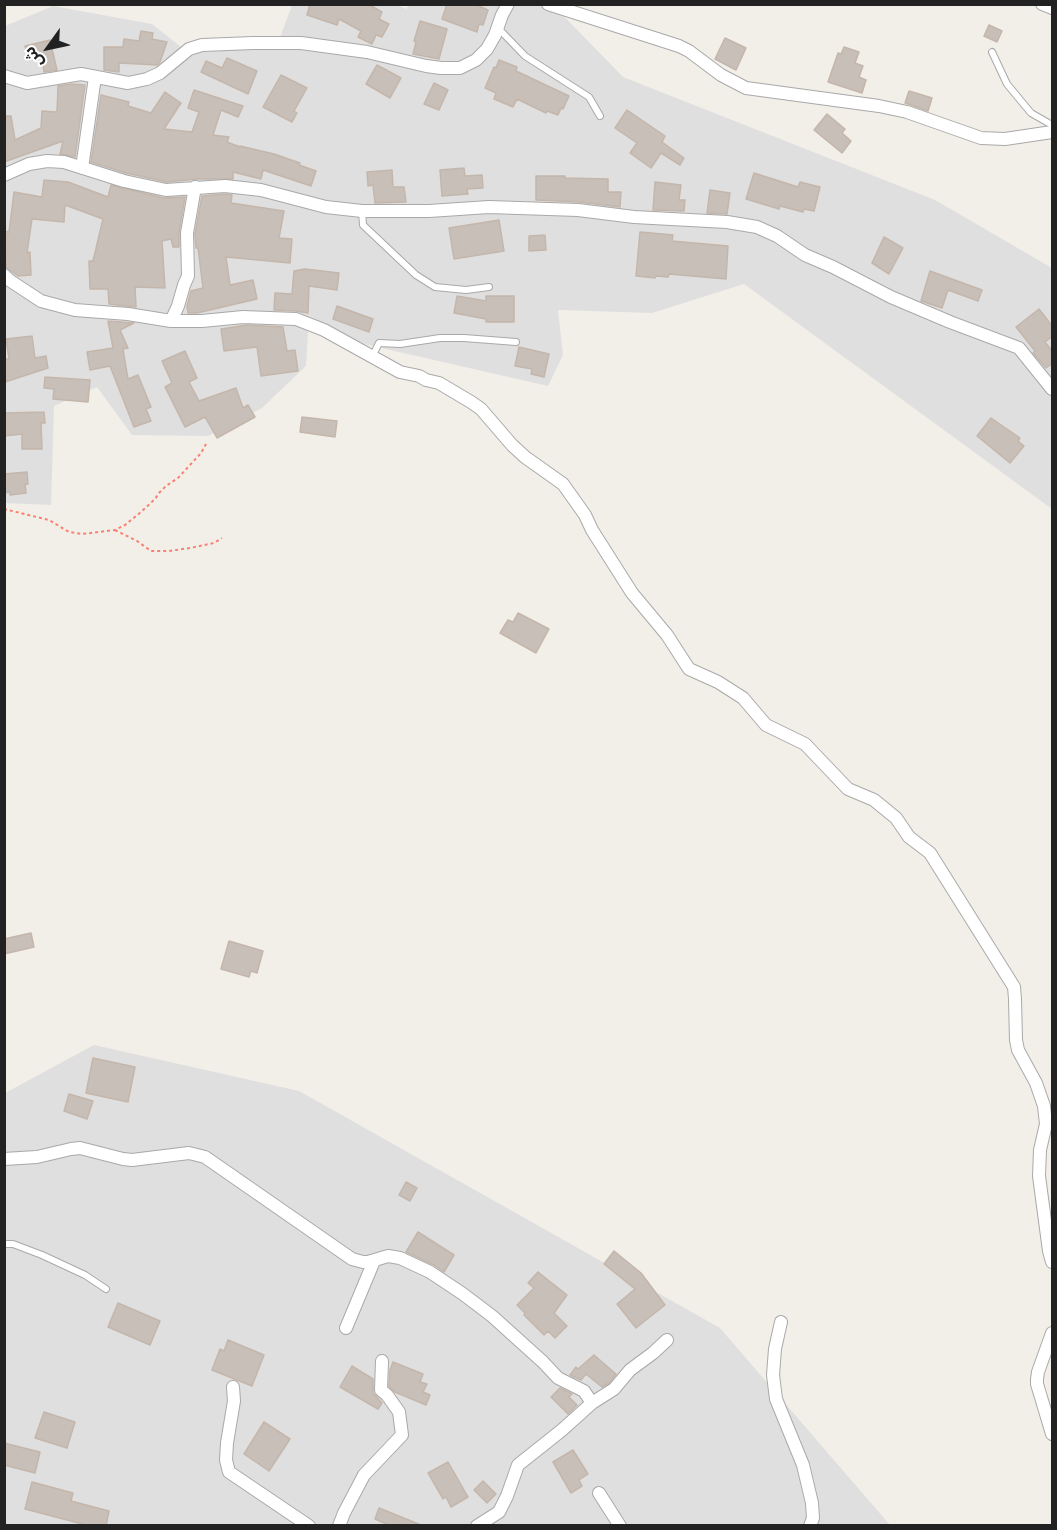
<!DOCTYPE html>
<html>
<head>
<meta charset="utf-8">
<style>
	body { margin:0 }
	#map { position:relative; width:1057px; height:1530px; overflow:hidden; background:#f2efe9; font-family:"PT Sans","Noto Sans Arabic",sans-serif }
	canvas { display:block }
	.frame { position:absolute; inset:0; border:6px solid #222; pointer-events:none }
	.north { position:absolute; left:18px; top:18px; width:60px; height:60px; -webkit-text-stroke:4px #fff; paint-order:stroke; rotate:237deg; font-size:16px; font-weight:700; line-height:24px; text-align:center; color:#222 }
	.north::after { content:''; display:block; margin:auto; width:21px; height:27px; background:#222; clip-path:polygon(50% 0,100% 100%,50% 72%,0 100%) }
</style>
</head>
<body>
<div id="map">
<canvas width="1057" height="1530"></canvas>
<div class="frame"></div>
<div class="north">ش</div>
</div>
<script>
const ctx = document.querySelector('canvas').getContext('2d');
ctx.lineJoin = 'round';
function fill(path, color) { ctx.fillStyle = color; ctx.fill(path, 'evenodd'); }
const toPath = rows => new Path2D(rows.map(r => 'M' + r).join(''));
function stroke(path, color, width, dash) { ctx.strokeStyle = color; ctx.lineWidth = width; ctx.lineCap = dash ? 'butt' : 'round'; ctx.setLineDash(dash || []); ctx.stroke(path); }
fill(toPath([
	[395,4,406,9,410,4,553,5,623,77,935,200,1052,268,1052,509,744,284,652,313,558,310,563,355,548,386,364,344,309,316,306,366,262,408,208,436,132,435,97,387,54,406,51,505,5,503,5,26,53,6,152,24,186,51,276,48,292,5],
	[94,1045,299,1091,720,1328,890,1525,5,1526,5,1093]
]), '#e0dfdf');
const building = toPath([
	[310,4,368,4,382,12,379,19,389,24,382,37,376,35,372,44,358,37,361,31,339,19,337,25,307,15,310,4],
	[447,4,474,4,488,10,483,25,479,24,477,32,442,19,447,4],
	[420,21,447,29,439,59,413,54,416,42,414,41,420,21],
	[989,25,1002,31,997,42,984,36,989,25],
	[141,31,153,33,152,39,167,42,160,62,157,65,119,63,119,72,104,70,104,47,123,47,124,39,139,41,141,31],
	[725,38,746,48,736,70,715,59,725,38],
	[50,40,57,70,44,72,42,56,29,60,25,46,50,40],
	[844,47,859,52,855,63,863,66,859,77,866,80,862,93,828,82,838,53,841,54,844,47],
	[227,58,257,71,248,94,201,72,206,61,222,68,227,58],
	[499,60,517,67,516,71,569,96,563,109,561,108,558,115,547,111,546,113,517,99,513,107,494,99,496,93,485,88,494,67,496,68,499,60],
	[377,65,401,78,390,98,366,84,377,65],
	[281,75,307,88,294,111,297,113,292,122,263,107,281,75],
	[434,83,448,90,439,110,424,104,434,83],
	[72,84,85,85,75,157,60,154,63,141,4,162,4,116,11,116,15,140,41,128,42,111,57,112,58,86,72,84],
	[194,90,243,106,238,117,221,110,213,135,229,137,227,142,240,147,240,146,274,154,300,163,299,165,316,171,311,186,263,170,261,179,233,172,233,179,196,179,167,182,126,173,91,162,101,95,129,102,128,106,151,113,165,92,181,103,164,129,192,132,199,112,188,108,194,90],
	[909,91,932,98,928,111,905,103,909,91],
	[627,110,665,136,662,142,684,158,680,165,661,153,651,168,630,153,637,143,615,128,627,110],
	[827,114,845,129,842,133,851,141,842,153,814,130,827,114],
	[464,168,465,176,482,175,483,188,467,189,468,194,442,196,440,170,464,168],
	[392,170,393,187,404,187,406,202,375,203,373,185,368,186,367,172,392,170],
	[754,173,798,187,800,182,820,187,814,211,804,209,803,212,780,206,779,209,746,199,754,173],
	[536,176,565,176,565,178,608,179,608,192,621,192,620,207,580,202,536,200,536,176],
	[44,180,68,182,108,197,111,185,164,198,185,197,179,232,179,247,173,247,171,239,162,241,165,288,135,287,136,307,109,304,108,289,90,289,89,261,93,261,103,219,65,205,64,222,32,219,27,253,30,252,31,275,18,276,6,267,4,231,9,232,14,192,42,197,44,180],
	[655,182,681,185,679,200,685,200,684,211,653,210,655,182],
	[710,190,730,193,727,214,707,213,710,190],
	[225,194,232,195,231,203,284,211,279,238,292,239,290,263,226,257,230,285,253,280,257,299,197,313,188,313,187,306,191,291,203,288,198,248,196,248,195,234,202,196,225,194],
	[499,220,504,251,454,259,449,228,499,220],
	[640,232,673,235,672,241,728,246,726,279,669,274,668,277,656,276,655,278,636,276,640,232],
	[545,235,546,250,529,251,529,236,545,235],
	[884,237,903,248,889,274,872,263,884,237],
	[305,269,339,273,337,290,309,286,308,313,296,311,274,310,275,293,292,294,294,271,305,269],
	[930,271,982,290,978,301,948,290,942,308,921,301,930,271],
	[457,296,486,301,486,296,514,296,514,322,486,322,486,319,454,313,457,296],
	[337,306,373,319,369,332,333,319,337,306],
	[1039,309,1053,327,1053,336,1045,342,1053,352,1053,363,1046,368,1033,353,1035,351,1016,327,1039,309],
	[108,321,134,323,120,330,128,348,123,349,128,379,138,375,151,407,146,409,151,421,134,427,110,366,90,370,87,352,113,348,108,321],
	[247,325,283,327,287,351,295,350,298,371,261,376,257,347,224,351,221,329,247,325],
	[32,336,35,358,46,356,48,368,5,382,4,359,9,359,6,339,32,336],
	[519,347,549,354,544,377,531,374,532,369,515,366,519,347],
	[185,351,197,378,189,382,199,401,236,388,243,408,248,405,255,417,217,438,205,417,185,427,165,387,172,383,162,361,185,351],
	[45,377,90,380,88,402,53,399,54,389,44,388,45,377],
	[44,412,45,423,41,423,42,449,22,449,22,434,4,436,4,413,44,412],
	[302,417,337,421,335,437,300,432,302,417],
	[991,418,1020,438,1018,441,1024,446,1010,463,977,436,991,418],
	[27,472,28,484,25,484,26,493,10,495,10,492,4,493,4,474,27,472],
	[518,613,549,629,536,653,500,633,508,620,513,622,518,613],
	[31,933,34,947,4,954,4,939,31,933],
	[229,941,263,951,257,973,251,971,249,977,221,969,229,941],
	[93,1058,135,1067,128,1102,86,1093,93,1058],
	[69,1094,93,1101,87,1119,64,1111,69,1094],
	[406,1182,417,1188,410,1201,399,1195,406,1182],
	[418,1232,454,1255,444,1272,434,1265,406,1252,418,1232],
	[614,1251,641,1273,665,1305,636,1328,617,1304,635,1289,604,1264,614,1251],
	[538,1272,567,1295,554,1313,567,1326,555,1338,548,1331,544,1335,524,1315,525,1313,517,1305,534,1288,528,1283,538,1272],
	[118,1303,160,1321,150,1345,108,1327,118,1303],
	[228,1340,264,1355,252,1386,212,1370,220,1349,224,1351,228,1340],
	[594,1355,616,1374,609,1383,602,1387,586,1374,581,1380,570,1375,576,1367,578,1369,594,1355],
	[393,1362,423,1374,420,1382,427,1384,423,1392,430,1395,426,1405,395,1392,389,1386,390,1370,393,1362],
	[352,1366,373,1379,373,1393,382,1403,378,1409,340,1387,352,1366],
	[560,1388,572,1394,569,1397,577,1405,568,1414,551,1397,560,1388],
	[44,1412,75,1422,67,1448,35,1438,44,1412],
	[264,1422,290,1439,269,1471,244,1454,264,1422],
	[4,1443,40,1452,35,1473,4,1465,4,1443],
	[573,1450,588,1474,579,1480,582,1486,571,1493,553,1462,573,1450],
	[448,1462,468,1497,451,1507,446,1497,443,1499,428,1473,448,1462],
	[483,1481,496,1494,487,1503,474,1490,483,1481],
	[32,1482,73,1493,71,1501,109,1511,106,1526,90,1526,25,1509,32,1482],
	[379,1508,421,1525,421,1526,391,1526,375,1519,379,1508]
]);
fill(building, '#c7bfb8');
stroke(building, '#c4b6ab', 1.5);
const service = toPath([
	[498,28,525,56,589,97,600,116],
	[992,52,1007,84,1031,113,1052,125],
	[362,211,363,225,416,275,435,287,466,290,489,287],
	[372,357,379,343,400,344,440,338,464,338,516,342],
	[4,1244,13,1244,42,1255,85,1275,106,1289]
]);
const minor = toPath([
	[548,4,679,46,689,51,721,75,746,88,879,106,907,112,981,138,1005,139,1052,132],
	[1042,4,1052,8],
	[4,76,27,83,81,74,128,83,147,79,160,73,189,49,202,45,253,43,301,43,367,52,426,66,441,68,460,68,476,60,487,49,495,35,502,15,508,4],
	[82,168,95,77],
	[4,175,29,164,47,161,64,162,124,181,166,190,225,186,261,190,326,207,362,211,429,211,489,207,578,210,634,217,727,222,757,227,777,236,805,255,833,267,891,297,950,322,1019,348,1052,389],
	[4,275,9,280,41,301,75,310,128,314,171,321,178,306,184,285,188,276,187,233,195,187],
	[171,321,202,321,243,317,296,319,324,330,400,372,419,376,426,380,439,383,471,402,481,409,512,445,525,457,563,484,585,515,592,530,632,593,667,635,689,669,718,682,743,698,766,725,805,744,848,789,874,800,896,818,909,837,930,853,1014,987,1015,999,1016,1040,1018,1050,1036,1083,1044,1106,1046,1124,1040,1150,1039,1176,1049,1251,1052,1262],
	[4,1159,37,1157,71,1149,80,1148,123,1159,132,1160,189,1153,205,1157,352,1259,363,1262,368,1262,388,1256,400,1258,430,1272,463,1294,492,1316,543,1362,558,1378,584,1391,592,1403,614,1389,630,1370,653,1353,667,1340],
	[781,1322,775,1349,773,1375,776,1399,803,1465,812,1503,813,1518,810,1526],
	[346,1328,374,1261],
	[1052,1333,1038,1372,1037,1379,1037,1384,1052,1434],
	[233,1387,234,1401,227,1443,226,1460,229,1472,309,1526],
	[599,1493,620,1526],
	[339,1526,344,1513,364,1475,402,1435,399,1412,387,1395,381,1390,382,1361],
	[477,1526,499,1512,507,1496,518,1465,562,1430,592,1403]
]);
stroke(service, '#a9a9a9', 8);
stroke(minor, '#a9a9a9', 14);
stroke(toPath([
	[4,509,49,520,69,532,82,534,115,530,125,525,141,512,155,499,159,493,166,486,178,478,201,453,206,444],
	[115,530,137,541,151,551,169,551,190,548,214,543,222,538]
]), '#fa8072', 2, [3, 3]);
stroke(service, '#fff', 6);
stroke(minor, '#fff', 12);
</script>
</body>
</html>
